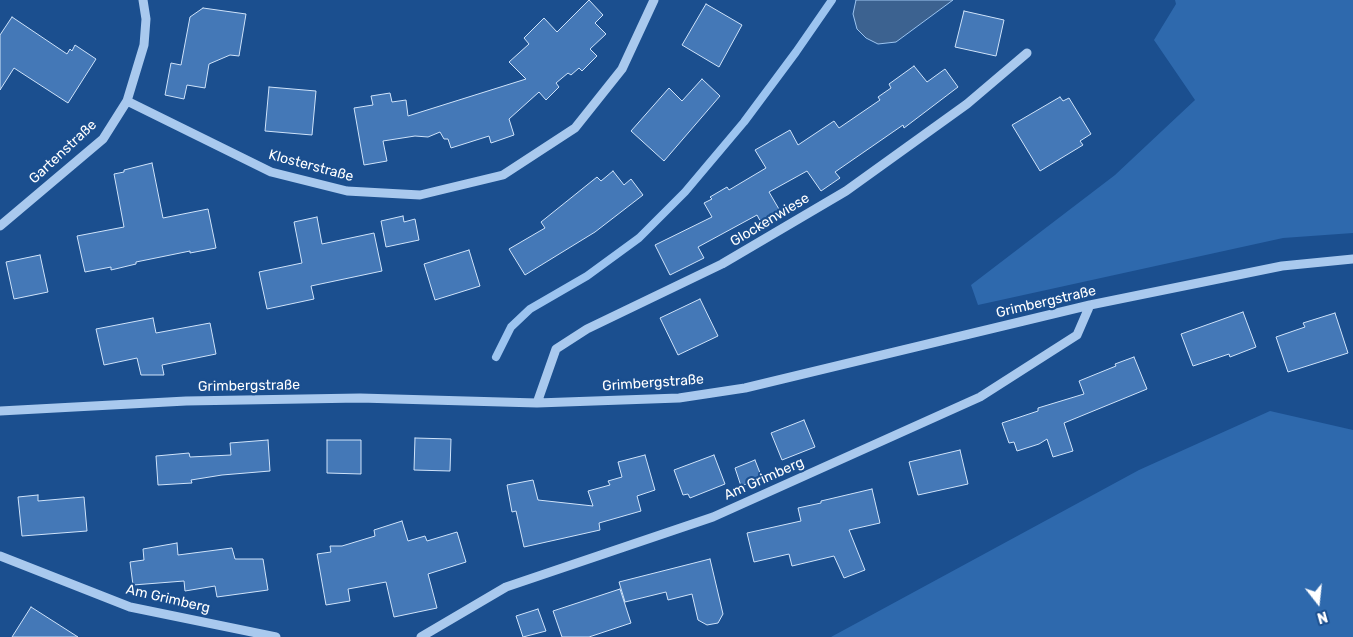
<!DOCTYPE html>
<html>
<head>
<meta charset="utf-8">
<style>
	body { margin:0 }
	#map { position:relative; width:1353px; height:637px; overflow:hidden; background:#1b4f8f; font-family:Rubik,sans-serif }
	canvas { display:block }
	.north { position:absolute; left:1293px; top:577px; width:50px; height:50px; -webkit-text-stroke:4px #1b4f8f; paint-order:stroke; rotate:164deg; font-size:14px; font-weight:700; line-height:20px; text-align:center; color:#fff }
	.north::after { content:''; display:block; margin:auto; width:18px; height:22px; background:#fff; clip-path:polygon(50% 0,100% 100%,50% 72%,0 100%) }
</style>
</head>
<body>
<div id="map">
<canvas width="1353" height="637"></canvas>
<div class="north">N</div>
</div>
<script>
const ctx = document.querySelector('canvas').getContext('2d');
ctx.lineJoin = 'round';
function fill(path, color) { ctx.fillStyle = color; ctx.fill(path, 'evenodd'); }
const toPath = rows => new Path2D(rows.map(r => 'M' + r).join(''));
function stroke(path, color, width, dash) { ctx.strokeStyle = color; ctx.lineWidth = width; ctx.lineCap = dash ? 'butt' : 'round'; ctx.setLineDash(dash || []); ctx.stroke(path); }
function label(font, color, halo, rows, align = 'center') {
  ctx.font = font + ' Rubik,sans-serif'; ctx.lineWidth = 4.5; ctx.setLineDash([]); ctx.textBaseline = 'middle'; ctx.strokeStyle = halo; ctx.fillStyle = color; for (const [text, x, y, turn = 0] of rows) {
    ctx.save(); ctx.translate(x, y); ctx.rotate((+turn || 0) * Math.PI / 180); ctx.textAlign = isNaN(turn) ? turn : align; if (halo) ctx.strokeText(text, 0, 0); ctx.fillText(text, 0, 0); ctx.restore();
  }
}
fill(toPath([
	[1175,0,1353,0,1353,233,1283,238,978,305,971,285,1115,175,1195,100,1154,40,1176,4],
	[1270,411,1353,430,1353,637,831,637,1139,470]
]), '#2e69ad');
const water = toPath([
	[856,0,953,0,896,42,878,44,866,38,857,29,853,14,856,0]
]);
fill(water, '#3c6290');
stroke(water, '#9cc4f0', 1);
stroke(toPath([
	[496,357,511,327,530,309,587,276,639,238,685,192,744,122,796,52,832,0]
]), '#9cc4f0', 8);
const building = toPath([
	[589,0,603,15,595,23,606,34,590,49,597,56,582,71,579,68,571,75,568,73,556,83,559,87,546,100,539,92,509,119,514,135,491,143,489,136,451,148,448,139,444,139,440,132,428,137,415,136,383,141,387,161,364,165,354,108,373,105,371,96,390,93,392,102,406,100,408,116,526,79,509,62,529,44,524,38,544,18,557,32,589,0],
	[706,4,742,25,719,67,682,45,706,4],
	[203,8,246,14,239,56,230,55,209,64,205,88,187,85,184,99,165,95,171,63,181,65,190,17,203,8],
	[964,11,1004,20,996,56,955,47,964,11],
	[12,17,67,54,70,49,72,51,75,45,96,59,68,103,14,68,0,90,0,35,12,17],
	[914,66,927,82,945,69,958,87,904,128,903,125,835,172,840,178,821,191,807,171,769,192,783,216,763,226,757,215,698,247,704,258,670,275,655,245,712,217,704,203,712,199,710,197,727,187,729,190,766,168,755,150,790,130,798,145,834,121,839,128,880,100,878,97,891,88,889,84,914,66],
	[702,79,720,96,664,161,631,131,669,88,682,101,702,79],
	[269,87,316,91,312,135,265,131,269,87],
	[1060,97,1063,101,1069,98,1091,134,1080,141,1083,145,1040,171,1012,125,1060,97],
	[152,163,163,218,208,209,216,248,190,253,190,251,136,262,136,264,111,270,111,267,85,272,77,236,124,227,114,174,124,172,124,170,152,163],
	[613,171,624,185,631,179,643,195,595,232,525,275,509,249,545,228,541,222,597,177,601,181,613,171],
	[403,216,404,222,415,219,419,240,386,247,381,221,403,216],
	[317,217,322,244,374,233,382,271,311,286,314,299,267,309,259,272,302,263,294,222,317,217],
	[469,250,480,286,435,300,424,264,469,250],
	[40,255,48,292,14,299,6,262,40,255],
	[700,299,718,336,678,355,660,318,700,299],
	[1243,312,1256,347,1230,357,1229,354,1193,366,1181,334,1243,312],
	[1335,313,1348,353,1288,372,1276,337,1305,327,1303,323,1335,313],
	[153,318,156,333,210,323,216,354,162,365,164,375,141,375,137,358,104,365,96,329,153,318],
	[1134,357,1147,389,1064,423,1073,451,1053,457,1047,439,1039,444,1017,451,1014,442,1009,443,1002,423,1038,411,1038,408,1084,394,1079,381,1116,366,1115,364,1134,357],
	[804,420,815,447,782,460,771,433,804,420],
	[415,438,451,439,450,471,414,470,415,438],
	[268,440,270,471,222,475,191,480,192,483,158,485,156,456,189,453,190,457,231,455,230,443,268,440],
	[327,440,361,440,361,474,327,473,327,440],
	[960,450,968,484,918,495,909,462,960,450],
	[645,455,655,490,637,496,641,511,599,523,600,530,524,547,516,511,512,512,507,485,533,480,538,500,593,506,588,491,610,485,608,481,622,477,618,462,645,455],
	[714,455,725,484,690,498,688,494,683,495,674,470,714,455],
	[755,460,762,478,741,486,735,468,755,460],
	[872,489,880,523,849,530,865,570,844,578,834,556,792,566,789,554,754,562,747,533,801,521,798,508,821,503,821,501,872,489],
	[38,495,38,501,84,497,87,531,22,536,18,497,38,495],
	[402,521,408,541,425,536,427,541,457,532,466,562,428,574,437,608,394,617,386,582,348,589,350,601,326,605,317,554,331,552,330,546,342,546,375,536,374,530,402,521],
	[177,543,178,555,232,548,235,559,263,559,268,590,217,597,215,586,185,591,184,581,133,585,130,562,144,560,143,549,177,543],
	[710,559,723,614,718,623,707,625,698,620,692,594,668,600,666,592,625,602,619,582,710,559],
	[620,589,631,623,589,637,562,637,553,611,620,589],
	[31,607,78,637,12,637,31,607],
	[538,609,546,631,523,637,516,616,538,609]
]);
fill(building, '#4478b7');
stroke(building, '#cfe3fa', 1);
stroke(toPath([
	[127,101,271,172,347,191,420,195,503,175,575,128,622,69,654,0],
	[0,226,103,139,127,101,144,45,146,19,143,0],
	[537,403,556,349,587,329,722,264,846,191,967,104,1027,53],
	[0,411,186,401,360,398,537,403,679,398,745,388,1090,305,1282,266,1353,259],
	[0,556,130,607,276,637],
	[421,637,506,587,713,517,980,397,1077,335,1090,305]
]), '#a9c9ee', 9);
label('14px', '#fff', '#1b4f8f', [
	["Gartenstraße",63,152,-43],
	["Klosterstraße",311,166,15],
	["Glockenwiese",770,220,-31],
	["Grimbergstraße",1046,302,-13],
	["Grimbergstraße",653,383,-4],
	["Grimbergstraße",249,386,-1],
	["Am Grimberg",764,479,-24],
	["Am Grimberg",168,599,13]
]);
</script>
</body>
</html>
